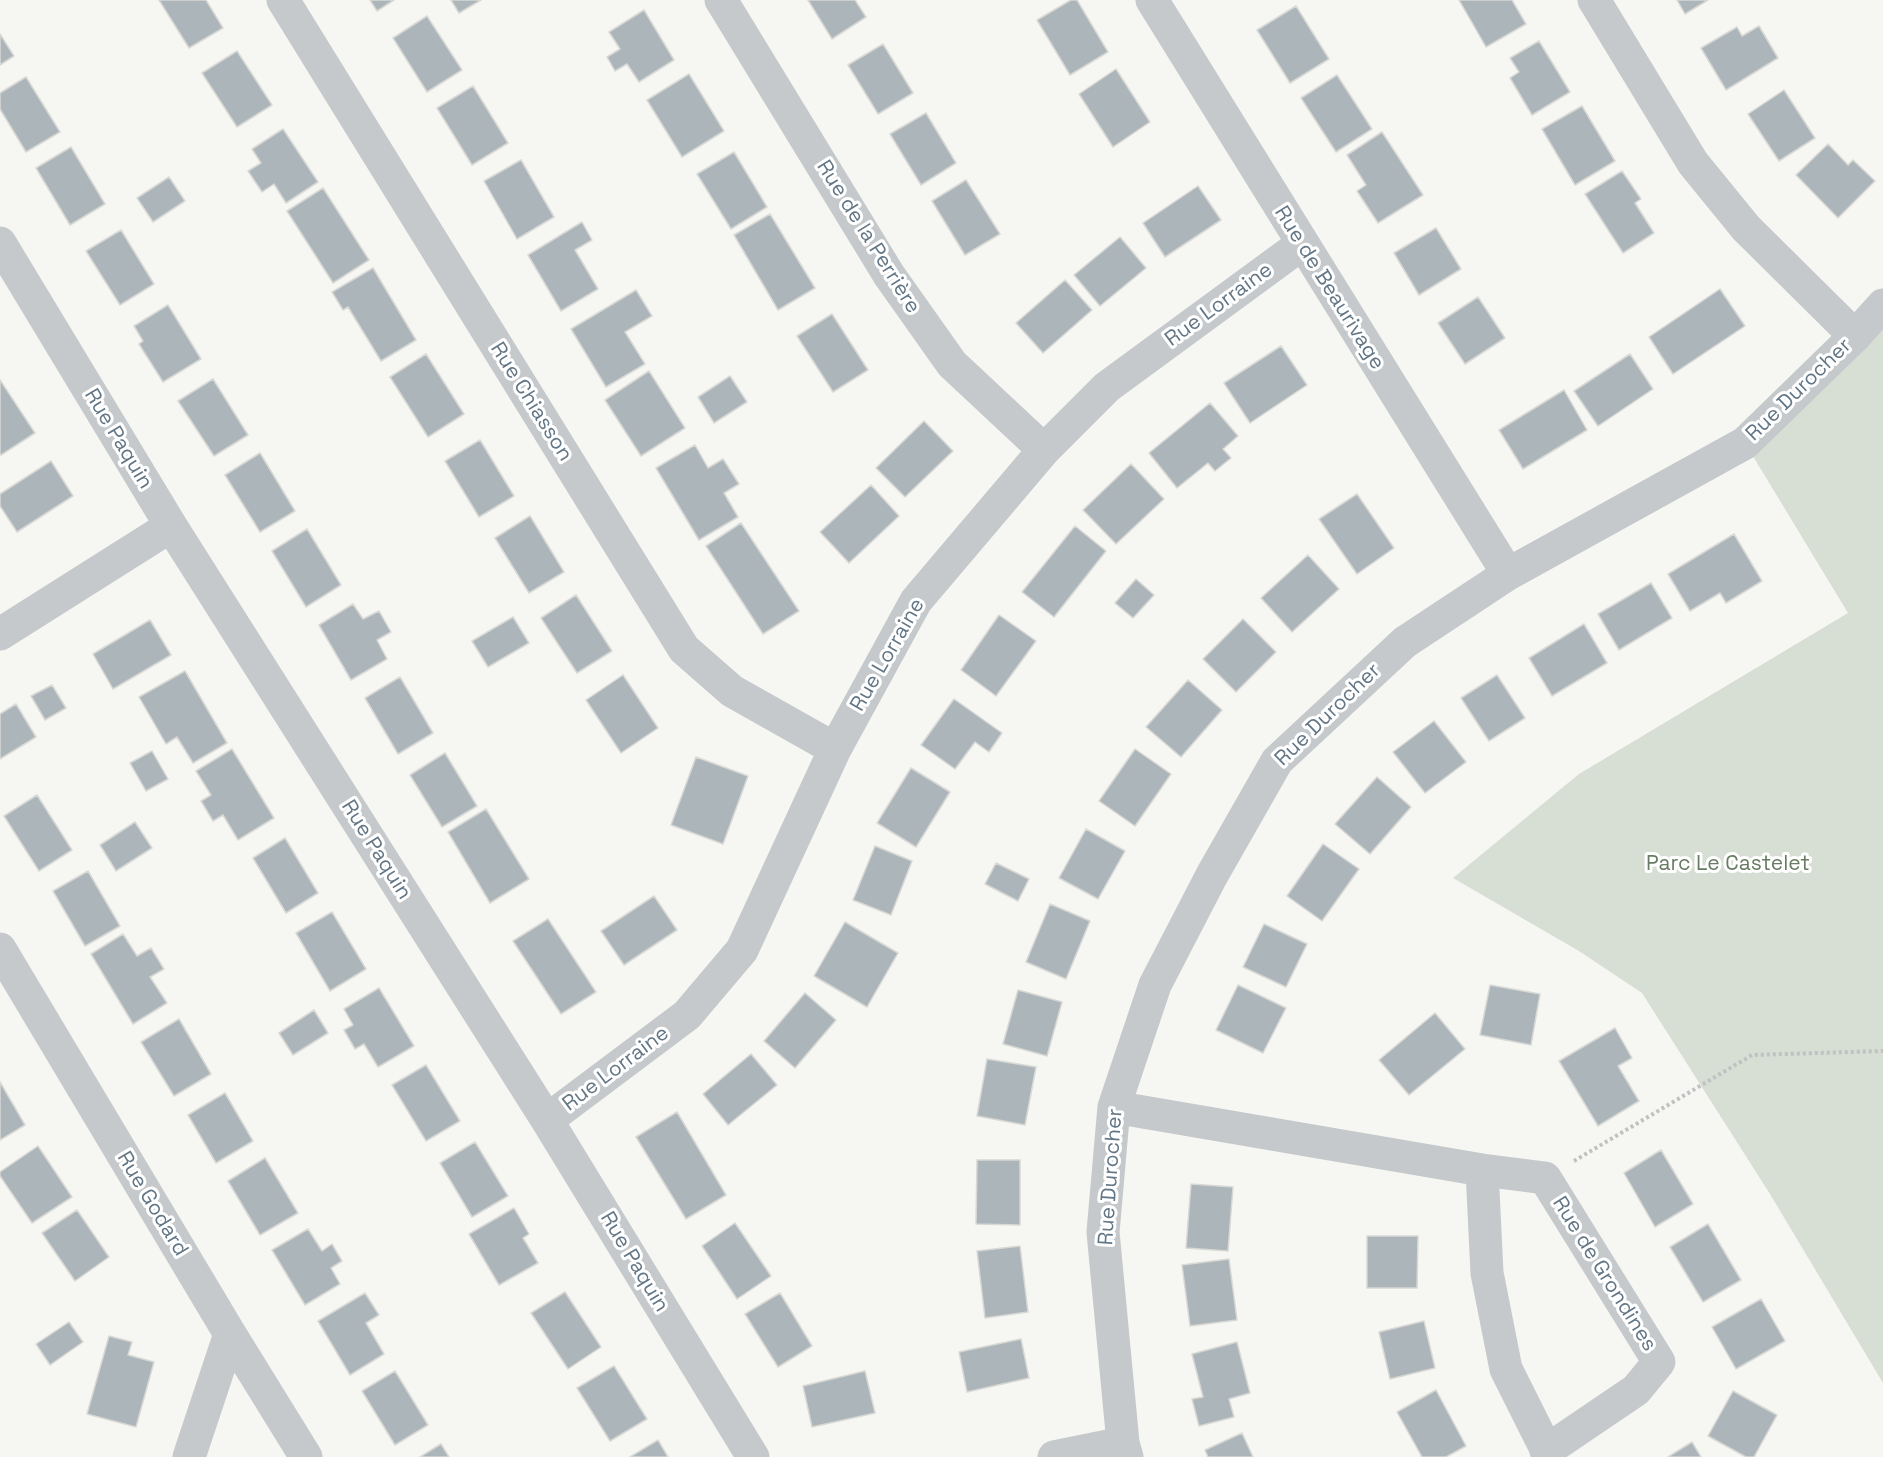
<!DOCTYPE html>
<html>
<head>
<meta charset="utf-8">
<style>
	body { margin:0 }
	canvas { display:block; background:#f6f6f2 }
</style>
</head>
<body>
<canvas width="1883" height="1457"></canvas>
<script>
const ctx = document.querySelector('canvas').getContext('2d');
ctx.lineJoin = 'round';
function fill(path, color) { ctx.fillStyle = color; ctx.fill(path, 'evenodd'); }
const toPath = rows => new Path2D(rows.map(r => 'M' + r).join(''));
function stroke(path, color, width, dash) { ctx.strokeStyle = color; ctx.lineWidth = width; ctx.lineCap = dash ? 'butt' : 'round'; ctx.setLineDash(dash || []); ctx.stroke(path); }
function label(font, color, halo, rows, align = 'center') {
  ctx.font = font + ' "Space Grotesk",sans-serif'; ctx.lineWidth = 6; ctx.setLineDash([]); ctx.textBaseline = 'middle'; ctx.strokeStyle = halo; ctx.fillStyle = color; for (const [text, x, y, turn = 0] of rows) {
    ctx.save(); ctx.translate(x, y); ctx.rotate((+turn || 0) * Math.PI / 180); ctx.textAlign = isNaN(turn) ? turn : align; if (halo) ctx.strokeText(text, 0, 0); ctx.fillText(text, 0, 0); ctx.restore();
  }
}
fill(toPath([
	[1883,301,1883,1383,1770,1194,1642,993,1579,951,1453,878,1579,774,1848,613,1745,443]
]), '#d7ded3');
const building = toPath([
	[159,0,206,0,223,28,189,48,159,0],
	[370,0,394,0,377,11,370,0],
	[451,0,481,0,459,13,451,0],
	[808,0,855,0,866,17,832,39,808,0],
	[1071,0,1077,0,1108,52,1070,75,1037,20,1071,0],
	[1459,0,1512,0,1526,24,1486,47,1459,0],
	[1677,0,1708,0,1685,14,1677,0],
	[1296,6,1329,59,1290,83,1257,30,1296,6],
	[644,10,674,60,639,82,627,64,615,71,607,57,620,49,609,32,644,10],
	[427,16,462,70,427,92,393,38,427,16],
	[1759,26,1778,58,1726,90,1701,48,1737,27,1742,36,1759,26],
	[0,34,14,56,0,65,0,34],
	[1539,41,1570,92,1532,115,1510,78,1519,72,1510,58,1539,41],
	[883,44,913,93,878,114,848,65,883,44],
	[237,51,272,105,237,127,202,73,237,51],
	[1116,69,1150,122,1113,147,1079,94,1116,69],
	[689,74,724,131,682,157,647,100,689,74],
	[1337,75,1372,129,1336,152,1301,98,1337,75],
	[26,77,60,132,26,152,0,109,0,93,26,77],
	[473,86,508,143,472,165,437,108,473,86],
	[1784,90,1815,138,1779,161,1748,114,1784,90],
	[1582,106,1615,161,1575,185,1542,129,1582,106],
	[926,113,956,163,921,185,890,134,926,113],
	[283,129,318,182,286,203,274,184,262,192,248,171,261,163,252,149,283,129],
	[1382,132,1423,195,1378,223,1357,191,1366,185,1347,155,1382,132],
	[1828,144,1848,165,1853,160,1875,181,1838,218,1796,175,1828,144],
	[71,147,105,204,70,225,36,168,71,147],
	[734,152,767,207,731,229,697,174,734,152],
	[521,160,554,217,517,239,484,181,521,160],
	[1622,171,1641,199,1635,203,1654,233,1623,253,1585,194,1622,171],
	[169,177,185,201,153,222,137,198,169,177],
	[966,180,1000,234,965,255,932,201,966,180],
	[1198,186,1221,220,1165,257,1143,223,1198,186],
	[323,188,369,260,333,283,287,211,323,188],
	[770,214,815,288,778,310,734,235,770,214],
	[582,222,592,240,575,250,598,289,561,311,528,255,582,222],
	[1436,228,1461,269,1419,295,1394,253,1436,228],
	[121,230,154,284,120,305,86,251,121,230],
	[1120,237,1146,268,1100,306,1074,275,1120,237],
	[373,268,416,340,381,361,348,307,343,310,332,292,373,268],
	[1065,280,1092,310,1043,353,1016,323,1065,280],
	[1720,289,1745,326,1673,374,1649,337,1720,289],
	[636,290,652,316,625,332,645,364,606,387,571,329,636,290],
	[1478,297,1505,338,1465,364,1438,323,1478,297],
	[168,305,201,359,163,382,139,344,143,341,134,326,168,305],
	[832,314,868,370,833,392,797,336,832,314],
	[1281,346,1307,385,1250,423,1224,383,1281,346],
	[426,354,464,414,428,437,390,377,426,354],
	[1630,354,1653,389,1598,426,1574,391,1630,354],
	[649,371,685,428,641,456,605,400,649,371],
	[730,376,747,402,714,423,698,397,730,376],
	[213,379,248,435,214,456,178,401,213,379],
	[0,380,35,433,1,455,0,454,0,380],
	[1564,390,1587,430,1523,469,1499,430,1564,390],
	[1210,403,1238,436,1223,449,1231,458,1215,471,1208,463,1177,488,1149,453,1210,403],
	[924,421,953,451,905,497,876,468,924,421],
	[480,440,514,496,479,517,445,461,480,440],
	[695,445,708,468,723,459,739,484,724,493,738,517,699,540,656,468,695,445],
	[260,453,295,511,260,532,225,475,260,453],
	[51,461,73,496,17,532,0,506,0,494,51,461],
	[1131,464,1164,499,1116,544,1083,510,1131,464],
	[871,485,899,516,849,563,820,532,871,485],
	[1357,494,1394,548,1357,574,1319,519,1357,494],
	[530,516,564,572,529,593,495,538,530,516],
	[741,523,799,611,763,634,706,546,741,523],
	[1075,526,1106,551,1054,617,1022,592,1075,526],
	[307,529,341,585,306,607,272,551,307,529],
	[1734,534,1762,581,1726,603,1720,593,1690,611,1668,574,1734,534],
	[1308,555,1339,589,1292,632,1261,598,1308,555],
	[1136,579,1154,595,1133,618,1115,603,1136,579],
	[1651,583,1672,618,1619,650,1598,614,1651,583],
	[576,595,612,651,577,673,541,618,576,595],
	[353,604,363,619,379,611,391,632,377,640,387,659,351,680,319,625,353,604],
	[999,615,1036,641,996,696,961,670,999,615],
	[513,617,529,643,488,667,472,641,513,617],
	[1243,619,1276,652,1236,692,1203,659,1243,619],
	[150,620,171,655,113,689,93,654,150,620],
	[1584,624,1607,663,1552,696,1529,658,1584,624],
	[185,671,227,743,193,763,177,737,166,744,139,697,185,671],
	[623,675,658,728,621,753,586,700,623,675],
	[1497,675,1525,718,1489,741,1461,698,1497,675],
	[400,677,433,733,398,754,365,698,400,677],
	[1188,680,1222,710,1181,757,1146,727,1188,680],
	[52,685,66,708,45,720,31,696,52,685],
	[954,699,1002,733,989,752,975,742,955,769,921,745,954,699],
	[16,704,36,737,0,759,0,714,16,704],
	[1434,721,1466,762,1425,793,1393,752,1434,721],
	[232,749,274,818,238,840,223,815,213,821,201,801,211,795,196,771,232,749],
	[1135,749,1171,774,1135,826,1099,801,1135,749],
	[152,751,168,779,146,791,130,763,152,751],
	[445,753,477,806,442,827,410,775,445,753],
	[696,757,748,776,723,844,671,825,696,757],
	[911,768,950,792,916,847,877,823,911,768],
	[1377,777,1411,807,1370,854,1335,824,1377,777],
	[37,795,72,850,39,871,4,816,37,795],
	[486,809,529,879,490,903,448,832,486,809],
	[135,822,152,848,116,871,100,845,135,822],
	[1086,829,1125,851,1098,899,1059,878,1086,829],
	[285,838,318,893,286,913,253,858,285,838],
	[1323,844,1359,869,1322,921,1287,896,1323,844],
	[875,846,912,861,891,915,853,900,875,846],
	[996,863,1029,879,1018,901,985,884,996,863],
	[88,871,120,926,85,946,53,891,88,871],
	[654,896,677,930,624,965,601,931,654,896],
	[1050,904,1090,921,1066,979,1026,962,1050,904],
	[332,912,366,969,330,991,296,933,332,912],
	[548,919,596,992,561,1014,513,941,548,919],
	[845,922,898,953,867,1007,814,976,845,922],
	[1264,924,1307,944,1286,987,1243,967,1264,924],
	[123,934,137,956,151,948,164,969,150,977,167,1003,133,1024,91,954,123,934],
	[1238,985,1286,1008,1263,1053,1216,1030,1238,985],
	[1490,985,1540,994,1531,1045,1480,1035,1490,985],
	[379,988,414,1046,378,1067,364,1044,355,1049,344,1030,353,1025,344,1009,379,988],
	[1018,990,1062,1002,1047,1056,1003,1044,1018,990],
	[805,993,836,1020,795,1068,764,1041,805,993],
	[314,1010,328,1033,293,1055,279,1033,314,1010],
	[1435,1013,1465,1049,1409,1095,1379,1060,1435,1013],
	[179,1019,211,1074,174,1096,141,1042,179,1019],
	[1615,1028,1632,1058,1618,1066,1639,1101,1598,1126,1559,1061,1615,1028],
	[751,1054,777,1085,728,1125,703,1094,751,1054],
	[987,1059,1036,1067,1025,1125,977,1116,987,1059],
	[426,1065,460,1121,426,1141,392,1085,426,1065],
	[0,1082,25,1125,0,1140,0,1082],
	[225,1093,253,1141,216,1163,188,1115,225,1093],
	[677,1112,726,1195,686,1219,636,1137,677,1112],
	[475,1142,508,1196,472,1217,440,1163,475,1142],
	[38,1146,72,1197,32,1223,0,1176,0,1172,38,1146],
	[1661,1150,1693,1204,1655,1227,1624,1173,1661,1150],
	[265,1158,298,1213,260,1235,228,1181,265,1158],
	[977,1160,1020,1160,1020,1225,976,1224,977,1160],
	[1191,1184,1233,1187,1228,1251,1186,1248,1191,1184],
	[514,1208,529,1234,523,1238,538,1263,499,1285,469,1234,514,1208],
	[77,1210,109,1257,75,1281,42,1233,77,1210],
	[735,1223,771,1276,737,1299,702,1246,735,1223],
	[1708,1224,1741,1280,1703,1302,1670,1247,1708,1224],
	[308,1229,322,1251,332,1244,342,1261,331,1268,340,1284,305,1305,272,1250,308,1229],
	[1367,1236,1418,1236,1417,1288,1367,1288,1367,1236],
	[1020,1246,1028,1312,985,1318,977,1251,1020,1246],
	[1229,1259,1237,1320,1190,1326,1182,1265,1229,1259],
	[565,1292,601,1347,568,1369,531,1313,565,1292],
	[365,1293,379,1315,366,1323,384,1354,350,1375,318,1321,365,1293],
	[780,1293,812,1346,778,1367,745,1314,780,1293],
	[1761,1299,1785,1341,1736,1369,1712,1327,1761,1299],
	[1424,1321,1435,1368,1390,1379,1379,1332,1424,1321],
	[69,1322,83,1342,50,1365,36,1344,69,1322],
	[109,1336,132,1342,128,1355,154,1362,136,1427,87,1414,109,1336],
	[1021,1339,1029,1378,967,1392,959,1352,1021,1339],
	[1237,1342,1250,1393,1229,1399,1234,1417,1199,1426,1192,1399,1203,1397,1192,1354,1237,1342],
	[614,1366,647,1419,610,1441,577,1388,614,1366],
	[395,1371,428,1425,395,1445,362,1391,395,1371],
	[865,1371,875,1413,812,1427,803,1386,865,1371],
	[1436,1390,1466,1446,1446,1457,1422,1457,1397,1412,1436,1390],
	[1733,1391,1777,1415,1754,1457,1746,1457,1708,1436,1733,1391],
	[1242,1433,1253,1457,1208,1457,1205,1450,1242,1433],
	[658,1440,668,1457,630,1457,658,1440],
	[1692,1442,1701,1457,1668,1457,1692,1442],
	[441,1444,449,1457,420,1457,441,1444]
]);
fill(building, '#acb5ba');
stroke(building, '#d8d8d5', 1.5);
stroke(toPath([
	[1574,1161,1752,1055,1883,1051]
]), '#bfc1c3', 4, [3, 3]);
stroke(toPath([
	[283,0,684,649,732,691,835,749],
	[721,0,889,275,952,364,1044,450],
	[1152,0,1508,574],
	[1594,0,1693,163,1746,228,1855,336],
	[0,243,171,526,547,1120,753,1457],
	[0,634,171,526],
	[0,949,230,1334,306,1457],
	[1114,1107,1482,1170,1487,1273,1506,1369,1550,1457],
	[547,1120,687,1015,742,950,835,749,916,601,1044,450,1107,387,1302,244],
	[1482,1170,1545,1178,1659,1362,1636,1390,1546,1451],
	[189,1457,230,1334],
	[1054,1457,1123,1443],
	[1127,1457,1123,1443,1103,1232,1114,1107,1155,985,1212,875,1277,761,1405,642,1508,574,1745,443,1855,336,1883,305]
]), '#c5c9cc', 33);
label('21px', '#637685', '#fff', [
	["Rue de la Perrière",868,237,58],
	["Rue de Beaurivage",1329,288,58],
	["Rue Lorraine",1219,305,-36],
	["Rue Durocher",1799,390,-44],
	["Rue Chiasson",531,402,58],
	["Rue Paquin",118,439,59],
	["Rue Lorraine",888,655,-60],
	["Rue Durocher",1328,715,-44],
	["Rue Paquin",376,850,58],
	["Rue Lorraine",616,1069,-37],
	["Rue Durocher",1111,1177,-86],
	["Rue Godard",152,1204,59],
	["Rue Paquin",634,1262,59],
	["Rue de Grondines",1604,1274,58]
]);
label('21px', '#677c63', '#fff', [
	["Parc Le Castelet",1728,864]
]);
</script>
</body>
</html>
